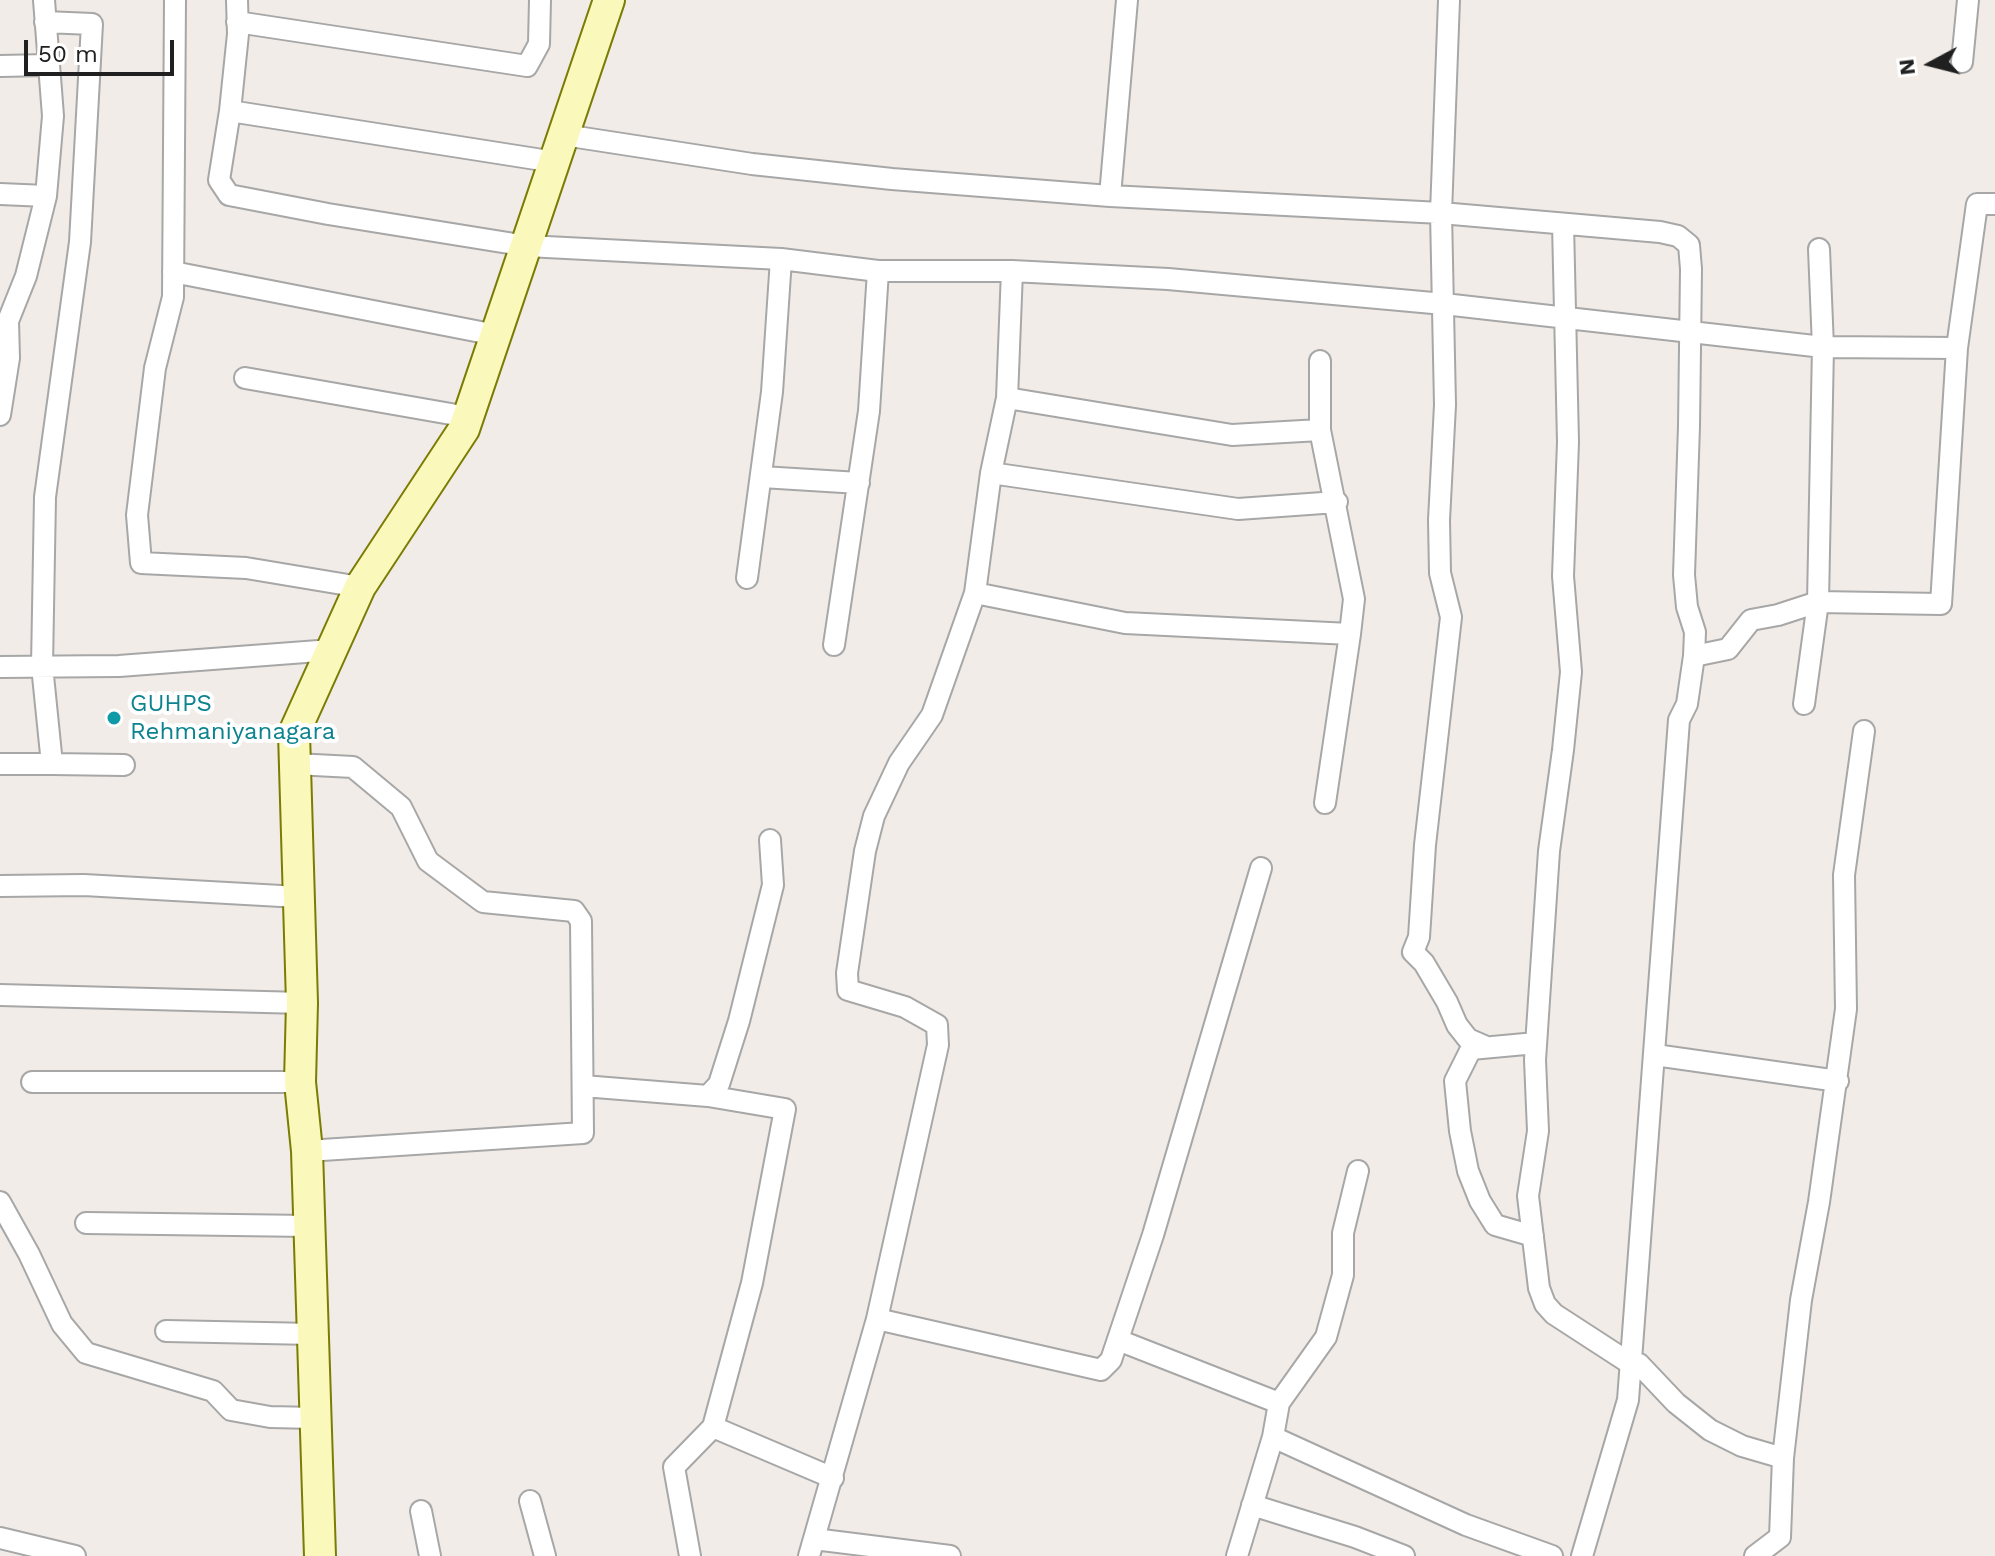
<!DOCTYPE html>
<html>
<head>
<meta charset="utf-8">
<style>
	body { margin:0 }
	#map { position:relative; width:1995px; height:1556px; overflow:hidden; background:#f1ece7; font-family:"Work Sans",sans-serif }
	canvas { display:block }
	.north { position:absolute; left:1891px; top:24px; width:80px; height:80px; -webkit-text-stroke:6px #fff; paint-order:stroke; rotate:263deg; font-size:22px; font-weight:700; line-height:32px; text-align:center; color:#202020 }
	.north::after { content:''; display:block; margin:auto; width:28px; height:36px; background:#202020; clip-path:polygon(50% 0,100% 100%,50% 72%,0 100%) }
	.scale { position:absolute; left:24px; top:40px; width:150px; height:36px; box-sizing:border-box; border:4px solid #202020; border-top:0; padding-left:10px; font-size:24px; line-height:28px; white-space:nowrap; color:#202020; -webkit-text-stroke:6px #fff; paint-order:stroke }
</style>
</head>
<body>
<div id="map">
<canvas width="1995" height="1556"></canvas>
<div class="north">N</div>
<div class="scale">50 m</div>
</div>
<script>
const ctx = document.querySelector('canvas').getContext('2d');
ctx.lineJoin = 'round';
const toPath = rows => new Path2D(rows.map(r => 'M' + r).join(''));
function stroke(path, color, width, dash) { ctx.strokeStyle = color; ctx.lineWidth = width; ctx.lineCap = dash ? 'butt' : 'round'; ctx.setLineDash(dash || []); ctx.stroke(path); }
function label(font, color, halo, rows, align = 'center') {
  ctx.font = font + ' "Work Sans",sans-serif'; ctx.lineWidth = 8; ctx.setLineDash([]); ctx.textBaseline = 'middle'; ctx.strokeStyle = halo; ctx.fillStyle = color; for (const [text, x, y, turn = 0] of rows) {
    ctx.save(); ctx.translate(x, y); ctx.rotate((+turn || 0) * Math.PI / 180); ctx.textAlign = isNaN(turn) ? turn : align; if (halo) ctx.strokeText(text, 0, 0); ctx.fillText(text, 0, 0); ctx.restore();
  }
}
const street = toPath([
	[175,0,173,297,155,368,137,515,141,563,246,568,360,587],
	[237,0,238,34,230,111,555,162],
	[1449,0,1441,213,1445,405,1439,520,1440,573,1451,617,1425,845,1419,937,1413,952,1424,963,1447,1002,1457,1025,1468,1039,1484,1046],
	[237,22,527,66,539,44,540,0],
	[1962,62,1968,0],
	[0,66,47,65],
	[230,111,219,180,229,195,328,214,527,246,781,259,878,271,1012,271],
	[564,135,752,164,892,179,1110,196,1441,213,1660,232,1678,236,1689,245,1691,269,1689,426,1684,575,1687,607,1695,632,1694,656,1687,704,1679,720,1628,1400,1582,1556],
	[0,194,46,196],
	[1110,196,1127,0],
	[1563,224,1568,442,1563,576,1571,672,1563,750,1549,851,1535,1060,1538,1131,1528,1196,1539,1288,1545,1304,1554,1314,1631,1364,1639,1364,1676,1403,1710,1430,1742,1446,1783,1458],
	[173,272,496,335],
	[1320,361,1320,430,1354,599,1350,634],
	[245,378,468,417],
	[1007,398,1232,435,1320,430],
	[0,415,9,358,8,321,26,276,46,196,53,116,44,0],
	[991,473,1238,509,1337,502],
	[762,477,859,483],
	[747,578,772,392,781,259],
	[975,593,1125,623,1350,634,1325,803],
	[834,645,869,411,878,271],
	[1694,656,1728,649,1751,620,1778,615,1818,602,1823,347,1819,249],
	[0,667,119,666,332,650],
	[1804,704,1818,602,1941,604,1957,348],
	[0,764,52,764,42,666,45,497,80,242,92,24,45,22],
	[52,764,124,765],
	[295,764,353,767,401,807,428,861,483,902,574,911,581,921,583,1133,307,1151],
	[0,886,84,885,299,897],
	[0,995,302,1003],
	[1655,1055,1838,1081],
	[32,1082,300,1082],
	[583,1086,708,1096,719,1084,739,1021,773,885,770,840],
	[708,1096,785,1109,752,1283,713,1427,833,1478],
	[0,1202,29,1254,62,1324,86,1353,213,1391,231,1410,270,1417,315,1418],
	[86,1223,309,1226],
	[1533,1236,1495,1225,1480,1201,1468,1171,1460,1131,1455,1081,1471,1049,1536,1043],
	[877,1319,938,1045,937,1025,905,1007,848,990,847,973,865,851,874,816,899,763,932,715,975,593,991,473,1007,398,1012,271,1168,279,1444,304,1823,347,1957,348,1977,204,1995,204],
	[166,1331,313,1334],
	[1118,1340,1279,1403,1273,1437,1237,1556],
	[1279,1403,1326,1337,1343,1275,1343,1233,1358,1171],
	[1273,1437,1466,1525,1552,1556],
	[530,1501,545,1556],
	[1252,1505,1355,1537,1404,1556],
	[421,1511,430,1556],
	[0,1538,75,1556],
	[814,1539,950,1556],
	[690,1556,674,1467,713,1427],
	[809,1556,877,1319,1101,1370,1111,1360,1153,1235,1261,868],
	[1755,1556,1780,1537,1783,1458,1801,1300,1819,1202,1846,1009,1844,875,1864,731]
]);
const secondary = toPath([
	[320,1556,307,1151,300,1082,302,1003,294,733,360,587,464,429,609,0]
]);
stroke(street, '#a7a7a7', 24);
stroke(secondary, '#7b7c03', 34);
stroke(street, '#fff', 20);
stroke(secondary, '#fbf8bb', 30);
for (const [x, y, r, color] of [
	[114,718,8,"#0f9aa8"]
]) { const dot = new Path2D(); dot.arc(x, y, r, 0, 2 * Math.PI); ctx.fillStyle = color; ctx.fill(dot); stroke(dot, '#fff', 3); }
label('24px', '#0d838f', '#fff', [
	["GUHPS",130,704],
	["Rehmaniyanagara",130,732]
], 'left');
</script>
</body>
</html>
